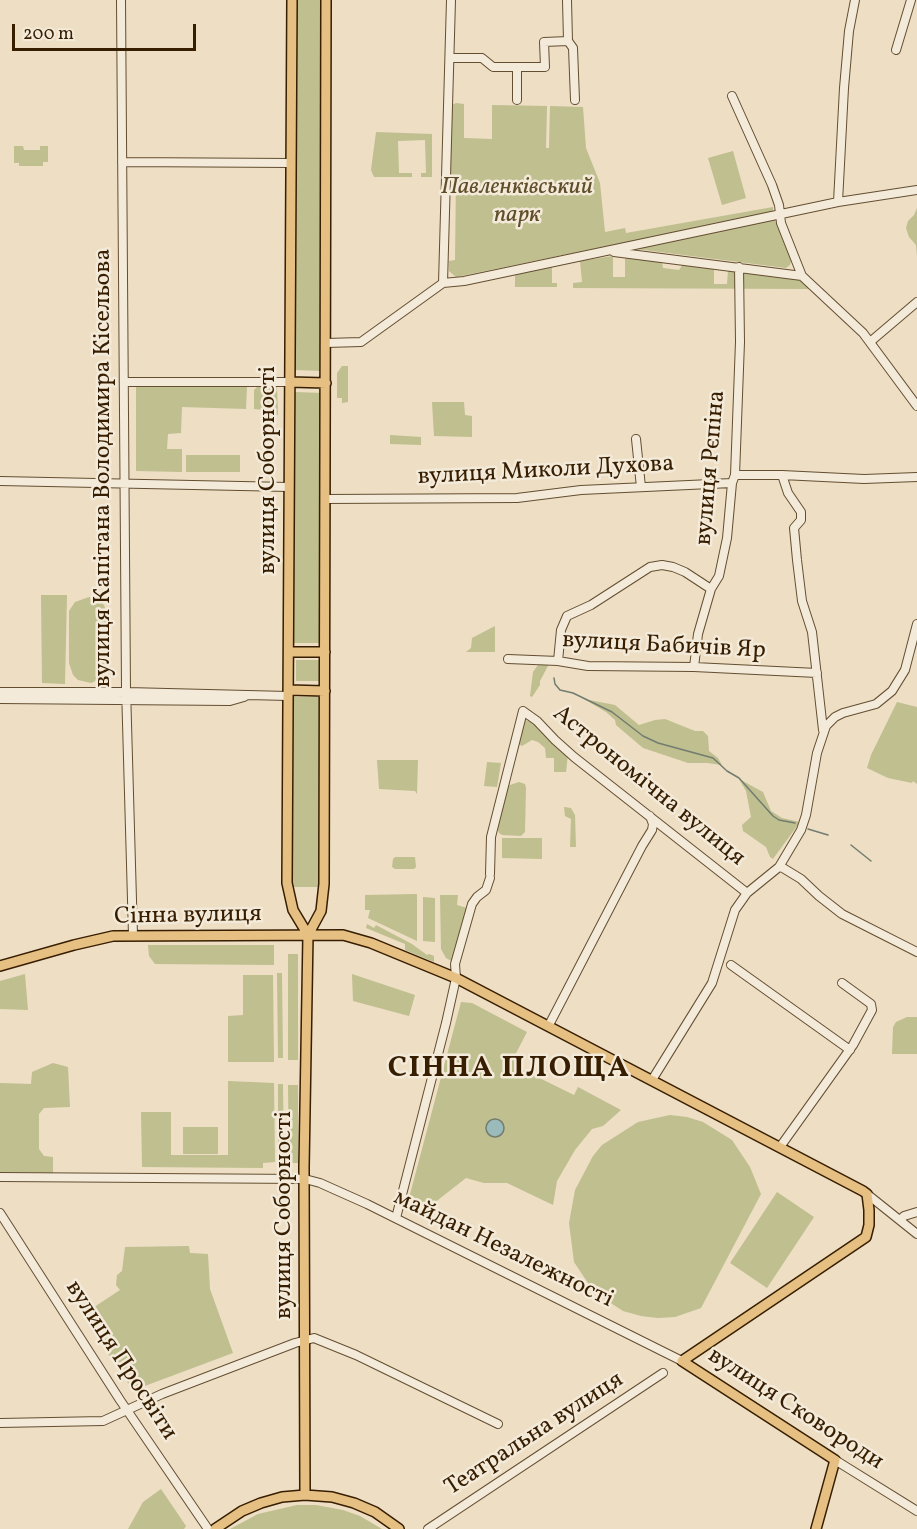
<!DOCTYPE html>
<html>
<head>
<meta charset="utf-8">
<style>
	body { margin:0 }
	#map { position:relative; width:917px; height:1529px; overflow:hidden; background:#eddec4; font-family:Vollkorn,serif }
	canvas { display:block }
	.scale { position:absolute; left:12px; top:24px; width:184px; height:27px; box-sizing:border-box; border:3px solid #371e00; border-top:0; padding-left:8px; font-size:18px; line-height:21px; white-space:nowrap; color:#371e00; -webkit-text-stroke:4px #f3ead9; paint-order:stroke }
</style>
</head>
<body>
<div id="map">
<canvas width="917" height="1529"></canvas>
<div class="scale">200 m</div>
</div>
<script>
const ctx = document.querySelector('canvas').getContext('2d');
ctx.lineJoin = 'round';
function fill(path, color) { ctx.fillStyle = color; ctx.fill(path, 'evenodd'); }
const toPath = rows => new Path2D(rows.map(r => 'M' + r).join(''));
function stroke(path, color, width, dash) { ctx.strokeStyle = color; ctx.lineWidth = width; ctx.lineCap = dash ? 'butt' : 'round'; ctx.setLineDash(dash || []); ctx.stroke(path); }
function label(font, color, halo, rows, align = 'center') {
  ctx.font = font + ' Vollkorn,serif'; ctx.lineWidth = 5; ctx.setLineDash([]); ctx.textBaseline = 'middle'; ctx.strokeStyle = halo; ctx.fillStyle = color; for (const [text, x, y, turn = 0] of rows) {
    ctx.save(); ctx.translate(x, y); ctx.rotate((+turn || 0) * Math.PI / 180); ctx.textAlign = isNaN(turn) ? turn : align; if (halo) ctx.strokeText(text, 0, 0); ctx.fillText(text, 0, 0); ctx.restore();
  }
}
fill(toPath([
	[295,0,322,0,322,371,294,370],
	[456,103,464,104,464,138,492,139,492,105,547,106,546,148,549,148,550,106,583,107,586,148,600,183,605,232,625,228,626,233,773,207,773,212,456,277,449,271,449,261,455,260,456,177,451,174,450,171,452,105],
	[376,132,432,134,432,177,421,177,421,173,426,173,425,140,398,141,399,173,412,173,412,177,374,177,371,170],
	[14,146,23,146,24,150,40,150,40,146,48,146,48,162,43,162,43,166,19,166,19,163,14,163],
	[733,151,746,198,722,205,708,158],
	[917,208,917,256,916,245,909,237,906,228,908,221,914,215],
	[773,219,777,223,792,258,790,265,786,268,636,249],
	[613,256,613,277,625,277,625,258,662,262,663,268,679,270,683,264,714,268,714,284,727,284,728,270,800,280,810,288,808,289,573,288,573,283,582,282,580,261],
	[552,267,552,283,557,283,557,287,515,287,515,275],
	[342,366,348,366,348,402,342,403,342,398,337,398,337,373],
	[136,386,247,386,246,409,182,407,181,433,168,434,167,449,182,449,182,472,136,471],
	[258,386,277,386,278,415,268,415,263,410,254,409,254,390],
	[295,392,322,393,320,643,293,643],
	[432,402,464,402,465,415,472,416,472,437,434,436],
	[390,435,421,437,421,445,390,444],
	[186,455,240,455,240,472,186,472],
	[41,595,67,595,65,684,42,683],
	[89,597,99,600,104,605,108,617,107,670,100,679,91,683,78,680,73,675,69,663,69,611,75,602],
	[495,626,495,652,466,652,471,648,472,638],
	[296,660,320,660,320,681,296,681],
	[550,662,540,681,540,685,532,697,530,696,533,672,538,665],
	[293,697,320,697,320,887,293,887],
	[584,699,615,705,639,725,655,720,665,719,695,731,703,731,708,736,709,751,718,758,722,765,707,763,688,763,643,748,616,725,615,720,606,712],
	[897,702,917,707,917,784,913,781,912,783,888,778,867,768,871,755],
	[525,720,536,723,568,754,566,772,554,772,554,758,546,758,545,748,538,742,532,740,522,746,519,744],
	[377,760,418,760,417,794,415,791,379,789],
	[487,762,501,763,497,787,484,786],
	[739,779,763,792,771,811,782,818,800,822,773,859,770,857,766,847,743,831,742,825,751,817,746,791],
	[519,782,525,784,526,788,525,832,521,836,502,835,499,833,497,828,507,786],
	[564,807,571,808,575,815,576,847,570,847,571,819,565,816],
	[502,838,542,838,542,859,502,858],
	[395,857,415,857,416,867,414,869,395,869,392,867,393,859],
	[417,894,417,941,368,918,370,910,365,910,365,895],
	[440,895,458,895,457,905,467,908,453,962,446,958,441,949],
	[423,897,435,898,435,942,423,941],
	[367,924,374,928,376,925,412,944,427,955,429,954,434,956,434,962,405,950,405,944,366,928],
	[148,945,274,945,274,965,155,964,149,956],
	[288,954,298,954,298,1060,288,1060],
	[277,973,282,973,283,1058,278,1058],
	[25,974,28,1010,0,1009,0,981],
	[352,974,415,995,409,1016,353,1001],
	[243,975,273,975,274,1062,228,1062,228,1016,243,1015],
	[461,1002,472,1003,527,1032,513,1059,517,1067,574,1095,578,1087,621,1110,603,1126,592,1129,575,1150,557,1181,553,1205,507,1183,484,1183,466,1178,429,1207,409,1198],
	[907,1017,917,1017,917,1054,892,1054,893,1027,896,1022],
	[53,1063,68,1067,70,1107,44,1108,39,1114,39,1149,44,1156,53,1157,53,1173,0,1172,0,1083,31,1084,32,1072],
	[228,1081,274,1083,275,1162,263,1163,263,1168,142,1167,141,1112,171,1112,171,1155,228,1155],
	[278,1084,283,1084,284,1163,278,1163],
	[288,1085,298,1085,298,1163,289,1163],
	[670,1115,687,1117,703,1122,732,1140,750,1167,761,1194,701,1308,675,1317,658,1318,641,1316,623,1311,594,1292,574,1262,569,1223,575,1190,593,1156,602,1145,638,1122],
	[183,1127,218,1127,218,1154,183,1154],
	[777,1192,814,1217,767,1288,730,1263],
	[189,1246,190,1253,208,1254,210,1289,233,1353,142,1387,134,1387,128,1383,82,1315,120,1290,116,1285,117,1275,122,1271,125,1247],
	[161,1489,186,1526,184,1529,128,1529,143,1502],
	[297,1505,316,1505,343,1510,360,1516,382,1529,230,1529,258,1514]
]), '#bfbf8f');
const water = toPath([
	'486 1128a9 9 0 1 1 18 0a9 9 0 1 1-18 0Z'
]);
fill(water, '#9bbbba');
stroke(water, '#737c70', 1.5);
stroke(toPath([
	[554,678,555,684,560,690,573,693,612,712,643,736,658,743,713,758,727,771,739,778,773,816,779,820,795,823],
	[808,829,828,835],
	[851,845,871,861]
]), '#737c70', 1.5);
const minor = toPath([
	[121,0,126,688,133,935],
	[567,0,568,41,573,48,575,100],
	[896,50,911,0],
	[450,58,482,58,493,67,545,67,544,42,568,41],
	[517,67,517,100],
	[732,96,772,185,779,205,781,223,802,276,863,333,917,406],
	[122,162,291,163],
	[838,202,844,88,849,31,855,0],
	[614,252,802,276],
	[443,283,451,0],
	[870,342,917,302],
	[326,343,361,342,443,283,464,281,838,202,917,190],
	[124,382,290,382],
	[636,439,641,487],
	[735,475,782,475],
	[0,481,289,487],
	[325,499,517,498,581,490,732,483],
	[508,659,558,661,588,666,694,667,817,673],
	[558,661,561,630,567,616,591,605,650,567,662,565,673,567,685,572,711,589],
	[694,667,698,634,711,589,719,576,727,538,732,483,735,475,740,342,739,267],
	[0,692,127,692,288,696],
	[0,699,230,701,244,697],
	[823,730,812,632,802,601,797,560,794,528,801,520,801,512,788,493,782,475,864,479,917,477],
	[779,867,783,868,801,879,819,896,842,914,917,952],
	[490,874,491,837,523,711,537,721,555,740,574,757,747,893],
	[731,965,850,1050],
	[549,1025,642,846,652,830,653,824,650,816],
	[652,1080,712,983,735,910,747,893,779,867,801,830,806,815,817,753,826,726,835,717,843,713,876,704,892,691,905,670,917,624],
	[780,1147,853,1045,872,1010,871,1004,842,983],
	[0,1177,305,1179,320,1183,367,1204,682,1361],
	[867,1194,917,1234],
	[0,1213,120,1400,208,1529],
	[396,1218,446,1023,456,978,455,964,472,904,477,897,486,890,490,878],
	[900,1220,904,1216,917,1212],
	[0,1423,103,1421,162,1394,295,1343,314,1338,356,1355,498,1424],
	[835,1460,917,1511],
	[428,1529,663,1373]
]);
const major = toPath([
	[292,0,287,883,293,910,308,935],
	[290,382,326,383],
	[289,652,325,652],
	[288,690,325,691],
	[0,966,74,945,113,936,343,935,371,943,456,978,863,1191,867,1194,869,1210,869,1225,866,1237,682,1361,835,1460,816,1529],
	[305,1495,304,1167,308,935,321,911,324,884,326,0],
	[215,1529,242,1511,261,1503,282,1497,305,1495,332,1497,354,1503,375,1512,399,1529]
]);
stroke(minor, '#644e31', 10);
stroke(major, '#371e00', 12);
stroke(minor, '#f3ead9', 8);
stroke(major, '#e6bf82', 9);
label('italic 24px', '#604e2b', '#f3ead9', [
	["Павленківський",517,189],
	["парк",517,217]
]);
label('24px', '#371e00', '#f3ead9', [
	["вулиця Капітана Володимира Кісельова",105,468,-90],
	["вулиця Рєпіна",712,468,-85],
	["вулиця Соборності",270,470,-90],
	["вулиця Миколи Духова",546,472,-3],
	["вулиця Бабичів Яр",664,647,3],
	["Астрономічна вулиця",648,787,39],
	["Сінна вулиця",188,917,-1],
	["вулиця Соборності",286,1215,-90],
	["майдан Незалежності",503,1250,26],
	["вулиця Просвіти",120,1361,57],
	["вулиця Сковороди",795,1410,33],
	["Театральна вулиця",535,1435,-33]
]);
ctx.letterSpacing = '1.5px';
label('bold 30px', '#371e00', '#f3ead9', [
	["СІННА ПЛОЩА",509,1070]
]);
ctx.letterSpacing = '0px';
</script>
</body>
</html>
